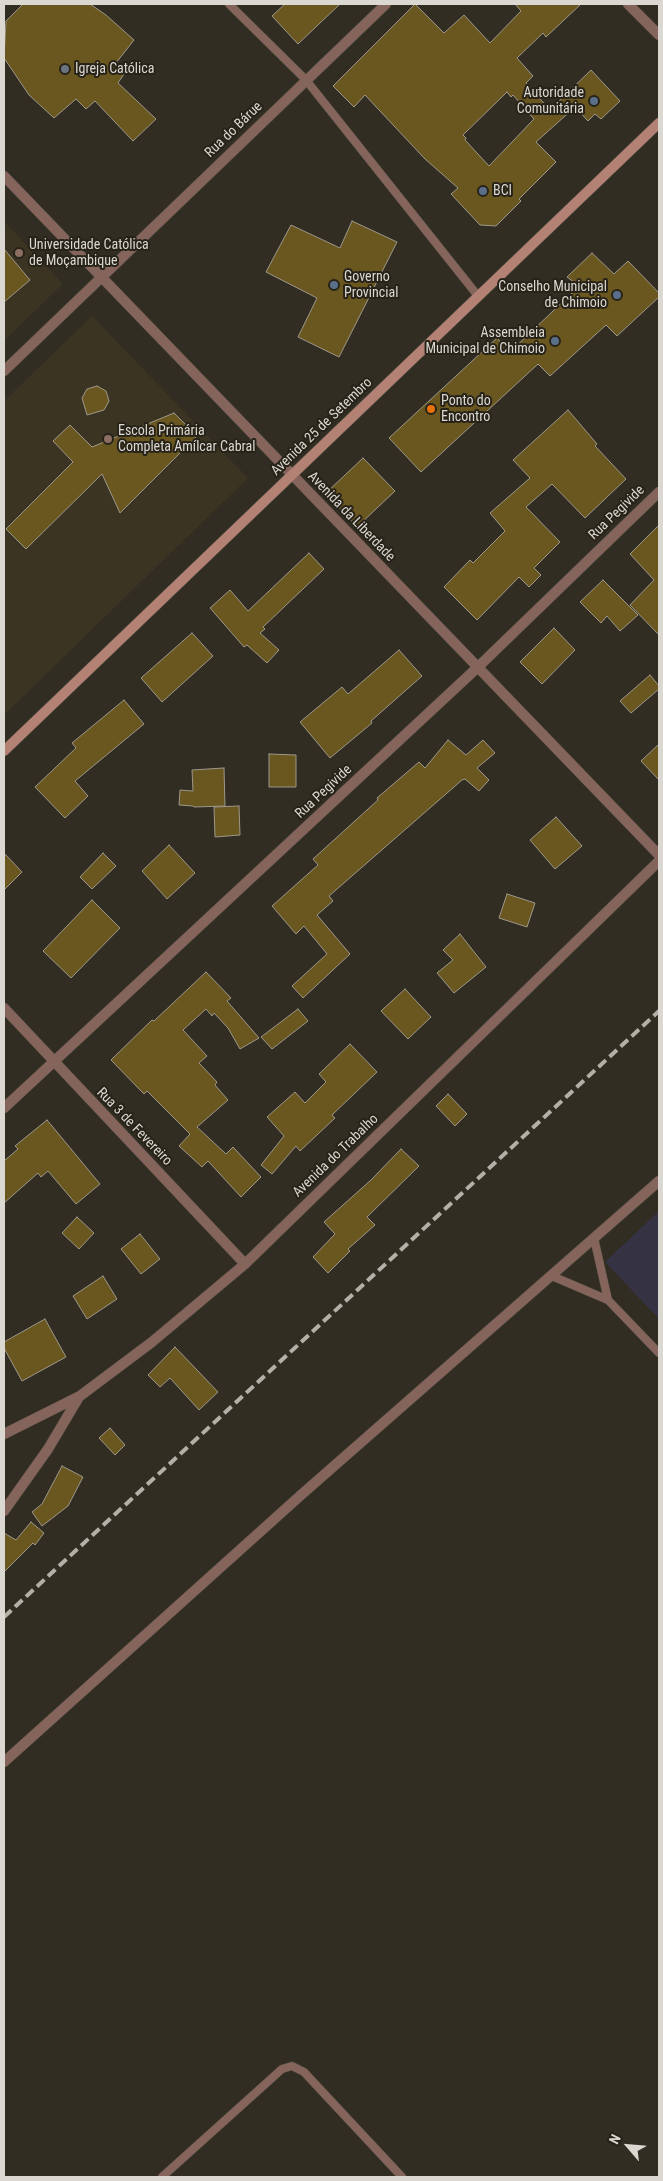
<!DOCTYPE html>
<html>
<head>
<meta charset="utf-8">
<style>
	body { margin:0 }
	#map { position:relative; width:663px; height:2181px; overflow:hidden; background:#312d22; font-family:"Roboto Condensed",sans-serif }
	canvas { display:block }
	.frame { position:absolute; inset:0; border:5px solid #dbd8d1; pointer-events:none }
	.north { position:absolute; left:603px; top:2121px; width:50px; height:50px; -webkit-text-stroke:4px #272319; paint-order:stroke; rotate:297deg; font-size:14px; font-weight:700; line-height:20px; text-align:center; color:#dbd8d1 }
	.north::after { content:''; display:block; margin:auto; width:18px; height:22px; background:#dbd8d1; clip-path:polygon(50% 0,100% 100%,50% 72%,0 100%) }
</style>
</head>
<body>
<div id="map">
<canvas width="663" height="2181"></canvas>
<div class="frame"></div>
<div class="north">N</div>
</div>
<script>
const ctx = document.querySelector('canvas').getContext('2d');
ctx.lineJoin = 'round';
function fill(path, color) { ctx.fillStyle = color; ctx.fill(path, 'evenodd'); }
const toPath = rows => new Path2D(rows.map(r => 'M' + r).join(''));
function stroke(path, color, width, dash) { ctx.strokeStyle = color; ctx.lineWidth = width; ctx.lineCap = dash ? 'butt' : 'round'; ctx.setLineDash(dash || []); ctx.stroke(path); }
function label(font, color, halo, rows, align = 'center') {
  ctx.font = font + ' "Roboto Condensed",sans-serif'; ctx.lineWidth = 4; ctx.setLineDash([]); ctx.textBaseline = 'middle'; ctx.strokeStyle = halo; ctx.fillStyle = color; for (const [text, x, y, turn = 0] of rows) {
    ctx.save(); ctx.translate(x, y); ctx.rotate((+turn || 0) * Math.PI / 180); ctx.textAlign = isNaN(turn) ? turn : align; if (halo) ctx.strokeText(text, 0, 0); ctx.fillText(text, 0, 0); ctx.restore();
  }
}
fill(toPath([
	[659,1211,659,1319,605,1262]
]), '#353244');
fill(toPath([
	[4,221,63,284,4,341],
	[92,316,248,478,4,715,4,401]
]), '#3c3423');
const building = toPath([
	[23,4,90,4,106,15,134,40,116,63,124,74,118,83,156,119,133,141,95,101,86,109,76,99,54,118,29,95,4,58,6,21,23,4],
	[285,4,340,4,298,44,272,16,285,4],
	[415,4,444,33,464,15,490,43,521,11,515,4,581,4,546,37,543,33,517,58,533,76,526,83,550,110,591,70,620,101,601,119,595,114,588,121,575,107,536,142,556,162,519,199,521,201,496,226,480,225,451,194,458,188,425,159,365,95,354,107,333,86,415,4],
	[507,92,511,97,513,95,534,119,489,166,465,140,466,138,463,135,507,92],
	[352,221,397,242,339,357,298,337,317,298,266,272,291,225,340,248,352,221],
	[4,249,30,280,4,302,4,249],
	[592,253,614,274,628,261,659,293,659,297,617,336,606,325,550,376,538,364,421,472,389,438,497,338,510,352,573,292,572,291,578,285,567,277,592,253],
	[97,386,106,391,109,401,104,410,87,415,82,398,87,389,97,386],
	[568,410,597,444,595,446,626,479,585,518,552,484,526,507,560,542,534,568,541,575,529,587,519,577,477,620,444,587,470,560,473,563,505,531,490,513,530,478,513,460,568,410],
	[174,413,197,436,120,513,102,474,26,549,6,529,73,462,53,441,70,425,92,447,174,413],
	[363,458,395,491,357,527,326,493,363,458],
	[659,525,659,635,630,605,654,580,630,554,659,525],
	[309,553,324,569,263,627,265,629,260,633,279,650,267,663,247,645,244,647,210,608,230,590,248,611,309,553],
	[603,580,638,615,620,631,607,616,601,623,580,602,603,580],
	[554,628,575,650,542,684,520,662,554,628],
	[192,633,213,656,162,702,141,678,192,633],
	[399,650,422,676,371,721,372,723,330,758,300,722,342,687,348,694,399,650],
	[650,675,659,686,659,689,631,713,620,701,650,675],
	[124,700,144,724,75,781,88,796,65,818,35,787,76,748,72,743,124,700],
	[448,740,466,755,483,740,495,753,477,768,489,780,479,791,465,779,462,780,329,896,333,901,317,915,350,954,303,998,292,986,327,954,304,926,296,934,272,906,318,865,313,859,378,800,377,798,419,762,425,768,448,740],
	[659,744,659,780,641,761,659,744],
	[269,754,296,755,296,787,269,787,269,754],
	[224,768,225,806,194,807,193,806,179,805,180,790,193,791,192,770,224,768],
	[239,806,240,835,215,837,214,807,239,806],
	[556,817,582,846,555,869,530,840,556,817],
	[169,845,195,873,167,899,142,871,169,845],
	[4,853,22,872,4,890,4,853],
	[103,853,116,866,92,889,80,877,103,853],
	[507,894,535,903,527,927,499,918,507,894],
	[92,900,120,928,71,978,43,951,92,900],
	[460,934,486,967,454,993,437,973,453,960,443,950,460,934],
	[206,972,231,998,227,1001,259,1038,240,1049,228,1028,214,1013,212,1016,206,1009,183,1030,207,1056,199,1063,217,1082,215,1085,228,1100,197,1127,226,1154,233,1147,261,1177,241,1197,208,1161,202,1167,179,1146,190,1134,147,1091,144,1094,111,1060,152,1020,154,1021,206,972],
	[405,989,431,1017,408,1039,381,1011,405,989],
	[298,1009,308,1021,272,1049,261,1037,298,1009],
	[350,1044,377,1072,332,1115,335,1118,300,1151,296,1146,272,1174,261,1165,284,1136,267,1117,295,1092,305,1103,326,1082,319,1074,350,1044],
	[448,1094,467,1114,455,1126,436,1106,448,1094],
	[47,1120,100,1184,76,1204,48,1171,41,1177,38,1173,4,1203,4,1161,18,1149,15,1146,47,1120],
	[401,1149,419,1166,367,1217,375,1225,348,1249,350,1251,328,1273,313,1257,335,1234,324,1222,371,1180,401,1149],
	[77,1217,94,1233,79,1249,62,1233,77,1217],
	[140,1234,160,1259,141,1274,121,1249,140,1234],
	[103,1276,117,1299,87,1319,73,1296,103,1276],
	[45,1319,66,1357,22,1381,4,1348,4,1342,45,1319],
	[175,1347,218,1392,199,1410,170,1378,160,1387,148,1375,175,1347],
	[110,1428,125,1445,115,1455,99,1438,110,1428],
	[62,1466,83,1477,68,1506,42,1526,32,1512,42,1504,62,1466],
	[31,1522,44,1533,35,1545,33,1543,4,1572,4,1533,16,1540,31,1522]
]);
fill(building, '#6a561f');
stroke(building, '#9d988b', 1);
const lane = toPath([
	[229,4,306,80,478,296],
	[594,1238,608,1300],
	[552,1276,608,1300,659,1353],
	[162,2177,282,2069,292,2066,304,2072,402,2177]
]);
const street = toPath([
	[628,4,659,35],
	[4,176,659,855],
	[4,371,386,4],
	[4,1008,245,1264],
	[4,1108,478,667,659,492],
	[4,1434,80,1396,152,1342,245,1264,659,861],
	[4,1511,48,1449,79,1397],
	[4,1762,301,1495,659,1181]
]);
const secondary = toPath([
	[4,751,659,123]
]);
stroke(lane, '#4c483e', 9);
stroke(street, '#4c483e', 11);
stroke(secondary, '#4c483e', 11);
stroke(lane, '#84645b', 8);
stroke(street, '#84645b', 10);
stroke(secondary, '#b48274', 10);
stroke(toPath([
	[4,1617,659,1011]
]), '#b3b0a8', 4, [10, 5]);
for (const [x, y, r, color] of [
	[65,69,5,"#6b7280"],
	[594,101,5,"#5c6f8a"],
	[483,191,5,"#5c6f8a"],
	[19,253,5,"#8d6e63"],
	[334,285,5,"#5c6f8a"],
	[617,295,5,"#5c6f8a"],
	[555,341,5,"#5c6f8a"],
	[431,409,5,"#e8710a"],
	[108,439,5,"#8d6e63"]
]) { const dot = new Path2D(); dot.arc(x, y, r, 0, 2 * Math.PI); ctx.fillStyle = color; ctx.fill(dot); stroke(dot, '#272319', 2); }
label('14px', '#dbd8d1', '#272319', [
	["Igreja Católica",75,69],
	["Autoridade",584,93,"right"],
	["Comunitária",584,109,"right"],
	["BCI",493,191],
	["Universidade Católica",29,245],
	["de Moçambique",29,261],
	["Governo",344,277],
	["Provincial",344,293],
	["Conselho Municipal",607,287,"right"],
	["de Chimoio",607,303,"right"],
	["Assembleia",545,333,"right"],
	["Municipal de Chimoio",545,349,"right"],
	["Ponto do",441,401],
	["Encontro",441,417],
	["Escola Primária",118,431],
	["Completa Amílcar Cabral",118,447]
], 'left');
label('14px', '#dbd8d1', '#272319', [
	["Rua do Bárue",234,130,-44],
	["Avenida 25 de Setembro",322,427,-44],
	["Rua Pegivide",617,513,-44],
	["Avenida da Liberdade",351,517,46],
	["Rua Pegivide",324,792,-43],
	["Rua 3 de Fevereiro",134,1127,46],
	["Avenida do Trabalho",336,1156,-44]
]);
</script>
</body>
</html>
